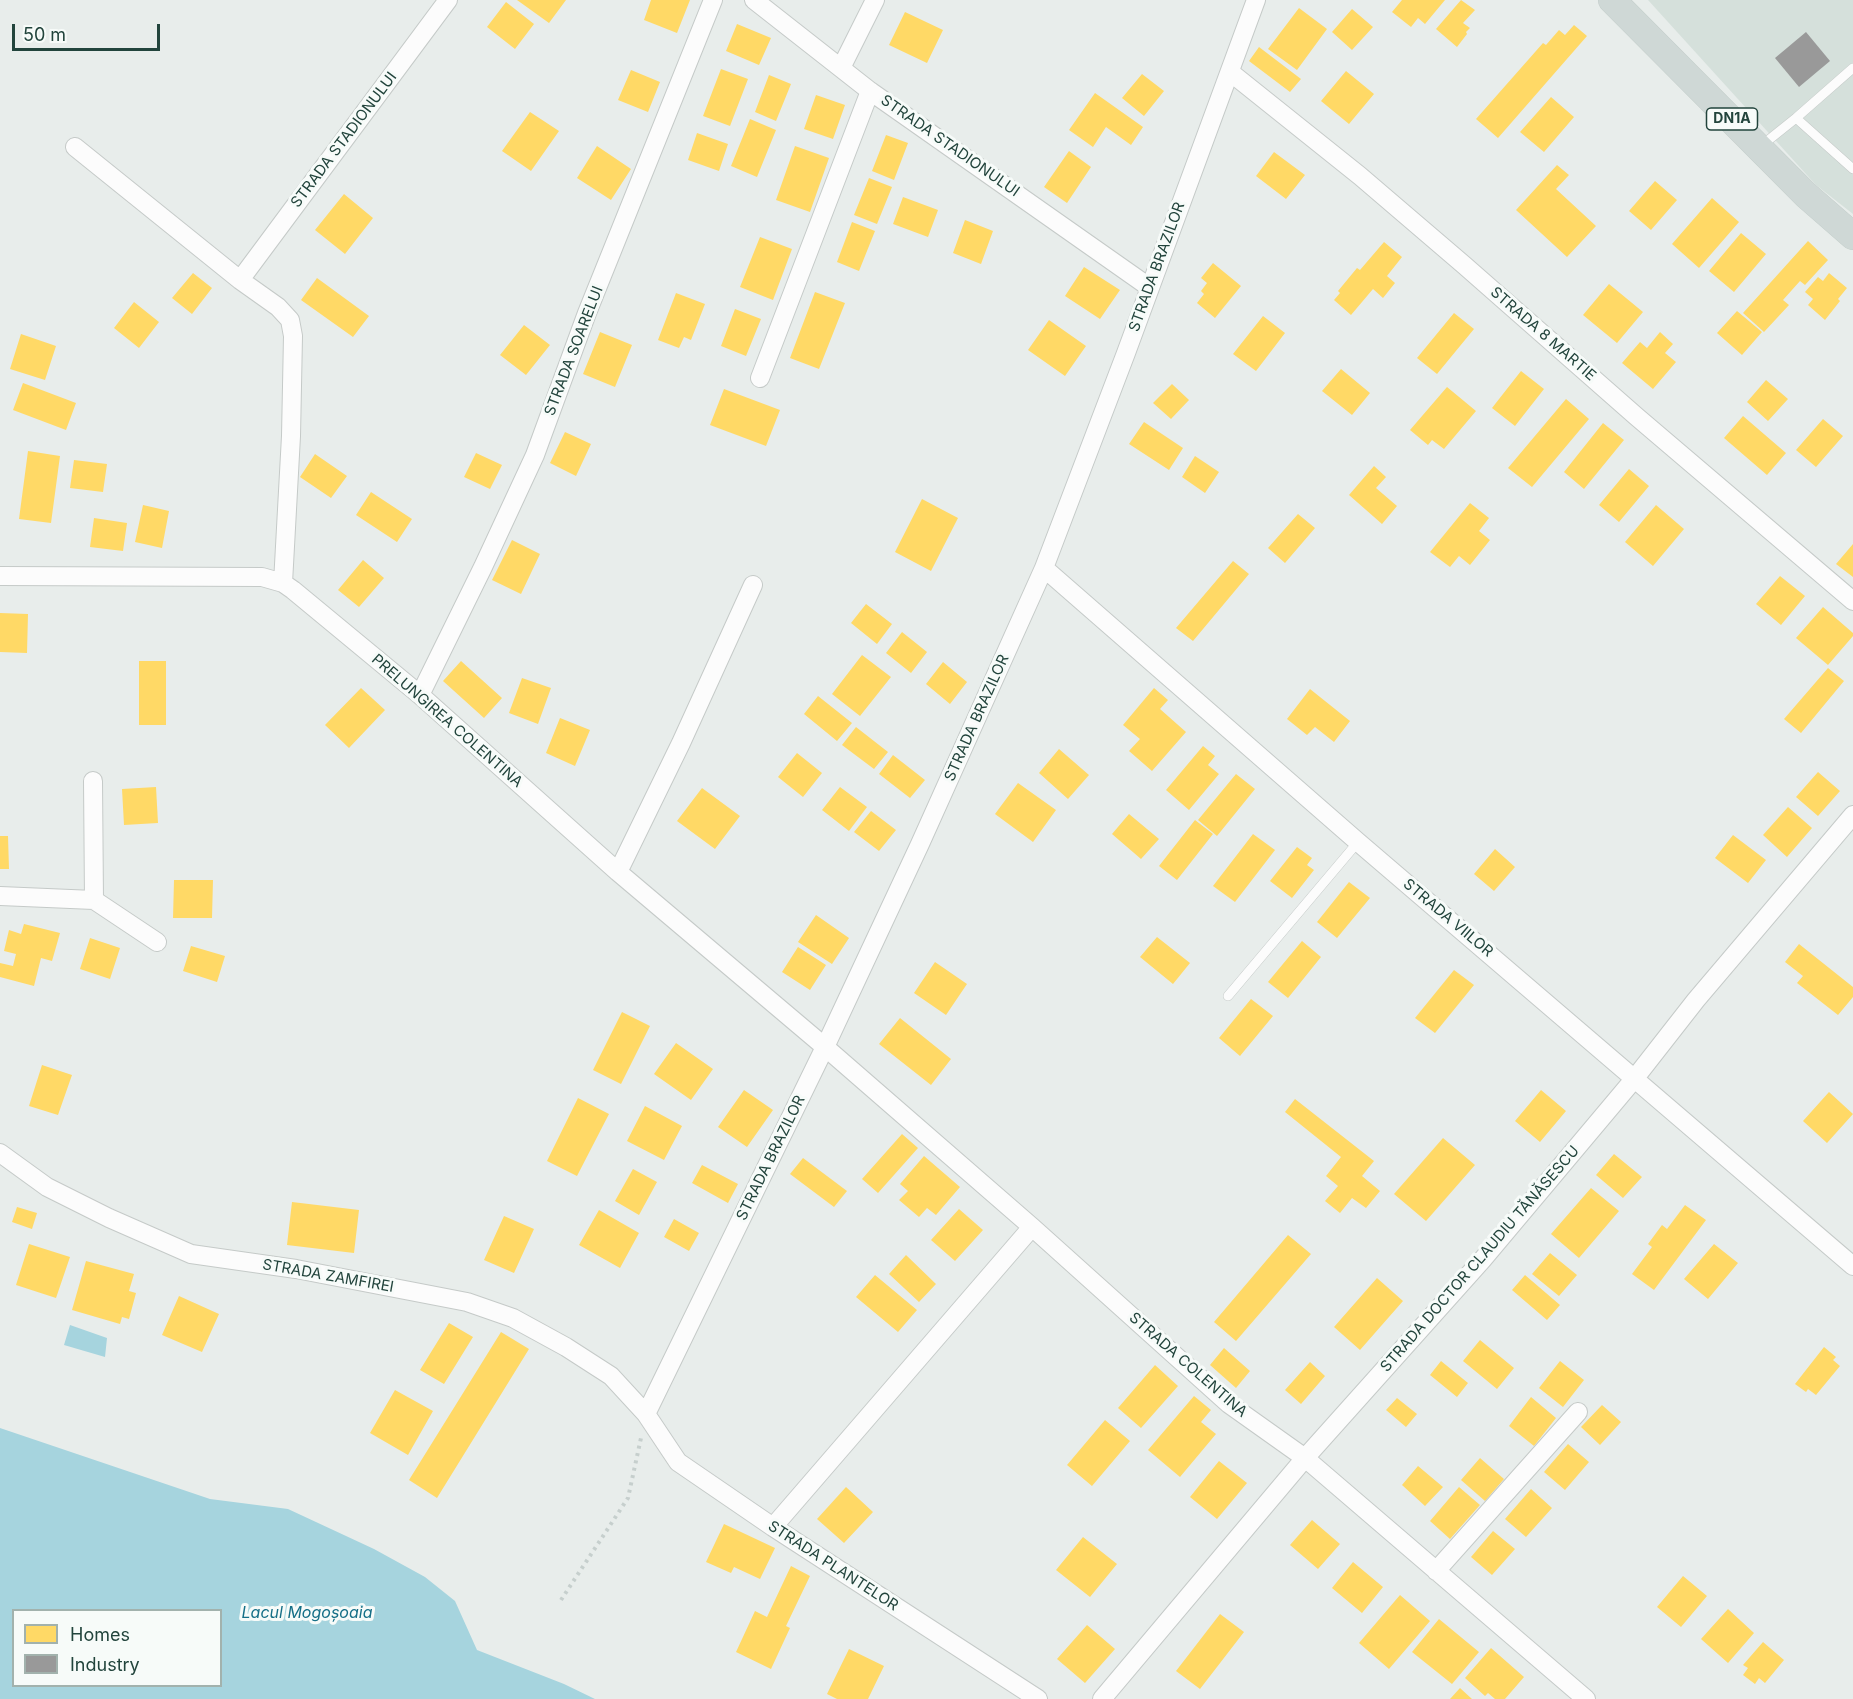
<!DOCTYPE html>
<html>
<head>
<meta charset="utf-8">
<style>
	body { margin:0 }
	#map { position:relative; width:1853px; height:1699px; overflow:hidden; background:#e8edeb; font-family:Inter,sans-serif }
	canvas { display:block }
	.legend { position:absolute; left:12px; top:1609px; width:210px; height:78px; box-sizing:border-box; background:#f7fbf9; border:2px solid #a2b2ad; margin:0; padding:8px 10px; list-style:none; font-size:18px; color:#22443c }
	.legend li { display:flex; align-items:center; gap:12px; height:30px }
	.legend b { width:30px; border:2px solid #a2b2ad }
	.scale { position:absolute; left:12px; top:24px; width:148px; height:27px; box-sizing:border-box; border:3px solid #22443c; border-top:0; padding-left:8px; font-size:18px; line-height:21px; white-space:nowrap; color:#22443c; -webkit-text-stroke:4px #f7fbf9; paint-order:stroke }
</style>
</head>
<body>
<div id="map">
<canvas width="1853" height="1699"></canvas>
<ul class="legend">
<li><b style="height:16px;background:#ffd966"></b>Homes</li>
<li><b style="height:16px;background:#999"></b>Industry</li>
</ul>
<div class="scale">50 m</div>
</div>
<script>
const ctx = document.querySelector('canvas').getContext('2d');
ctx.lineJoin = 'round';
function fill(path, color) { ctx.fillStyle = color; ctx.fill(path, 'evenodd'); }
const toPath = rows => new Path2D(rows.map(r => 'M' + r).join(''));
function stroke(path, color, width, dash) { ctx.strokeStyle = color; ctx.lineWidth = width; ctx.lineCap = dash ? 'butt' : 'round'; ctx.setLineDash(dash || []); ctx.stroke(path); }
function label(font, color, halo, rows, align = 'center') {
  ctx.font = font + ' Inter,sans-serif'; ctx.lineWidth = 6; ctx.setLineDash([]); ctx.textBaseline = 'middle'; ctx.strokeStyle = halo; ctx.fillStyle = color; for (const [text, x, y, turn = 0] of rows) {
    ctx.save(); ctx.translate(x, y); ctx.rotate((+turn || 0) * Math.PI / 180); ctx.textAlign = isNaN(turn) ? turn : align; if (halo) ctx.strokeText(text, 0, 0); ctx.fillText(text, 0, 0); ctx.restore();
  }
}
fill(toPath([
	[1648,0,1853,0,1853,214,1816,185]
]), '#d5e0db');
fill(toPath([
	[70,1325,107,1338,105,1357,64,1345],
	[0,1428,210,1499,288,1509,374,1549,425,1577,455,1601,477,1650,564,1684,595,1699,0,1699],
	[220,1610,220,1686,14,1686,14,1610]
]), '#a6d4de');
fill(toPath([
	[517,0,566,0,549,23],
	[651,0,690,0,677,33,644,20],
	[1402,0,1445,0,1425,24,1418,18,1411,27,1392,12],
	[1461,0,1475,10,1463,23,1470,28,1466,32,1467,34,1457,47,1436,29],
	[506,2,534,24,515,49,487,27],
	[1299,8,1327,29,1297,70,1268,49],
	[1352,9,1373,27,1352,50,1332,32],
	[905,12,943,30,927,63,889,45],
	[737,24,771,38,759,65,726,51],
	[1574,25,1587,36,1498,138,1476,119,1543,43,1546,45,1559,30,1565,35],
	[1259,47,1301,79,1290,92,1249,61],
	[721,69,748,79,730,126,703,116],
	[631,70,660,82,648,112,618,100],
	[1346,71,1374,94,1349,124,1321,101],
	[1142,74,1164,91,1144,116,1122,98],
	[769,75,791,84,776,121,755,112],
	[1095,93,1143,127,1131,145,1106,127,1093,147,1069,130],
	[816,95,845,105,833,139,804,129],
	[1551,97,1574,117,1544,152,1520,132],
	[530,112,559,131,531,171,502,151],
	[750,119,776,130,757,177,731,166],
	[697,133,728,144,719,171,688,160],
	[886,135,908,143,894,180,872,171],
	[597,146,631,169,611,200,577,178],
	[795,146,829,158,810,212,776,200],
	[1069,151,1091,167,1067,203,1044,187],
	[1274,152,1305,175,1286,199,1256,176],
	[1557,165,1569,175,1556,189,1596,226,1567,257,1516,210],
	[869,178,892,187,877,224,854,215],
	[1655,181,1677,200,1651,230,1629,211],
	[344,194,373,218,345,254,315,230],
	[903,197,938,210,928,237,893,224],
	[1712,198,1739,222,1699,268,1672,244],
	[965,220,993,231,981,264,953,253],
	[852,222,875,231,859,271,837,262],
	[1741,233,1766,254,1734,292,1709,271],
	[760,237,792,249,773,300,740,287],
	[1808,241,1828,260,1805,285,1800,281,1783,300,1789,305,1764,332,1743,313],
	[1384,242,1402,257,1387,276,1395,283,1383,298,1373,289,1351,315,1334,300,1340,293,1338,291,1357,268,1360,270],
	[1213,263,1241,286,1215,318,1197,303,1204,294,1201,291,1207,283,1201,278],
	[1084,267,1120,290,1100,319,1065,296],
	[193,273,212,288,192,314,172,298],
	[1829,273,1847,288,1838,299,1840,301,1825,320,1808,305,1813,299,1805,292,1818,277,1823,281],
	[317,278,369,316,353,337,301,300],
	[1609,284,1643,312,1617,343,1583,315],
	[815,292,845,303,819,369,790,358],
	[676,293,705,304,691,340,684,337,679,348,658,340],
	[134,302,159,322,139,348,114,328],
	[735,309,761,319,746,356,721,346],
	[1737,311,1762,332,1742,355,1717,333],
	[1454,313,1474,329,1437,374,1417,358],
	[1263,316,1285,333,1256,371,1233,354],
	[1049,320,1086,346,1065,376,1028,350],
	[524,325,550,345,526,375,500,355],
	[600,332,632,345,615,387,583,374],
	[1660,332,1673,344,1665,353,1676,362,1653,389,1622,363,1640,342,1647,348],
	[21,334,56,346,45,380,10,369],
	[1341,369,1370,393,1352,415,1322,391],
	[1521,371,1544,389,1515,426,1492,408],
	[1766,380,1788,399,1768,421,1747,402],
	[23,383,76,403,66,430,13,410],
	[1172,384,1189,400,1171,419,1153,403],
	[1447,387,1476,411,1444,449,1432,440,1428,445,1410,430],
	[724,389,780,410,766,446,710,425],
	[1566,399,1589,419,1532,487,1508,468],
	[1743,416,1786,453,1767,475,1724,438],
	[1823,419,1843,436,1816,467,1796,450],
	[1144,422,1183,448,1169,470,1129,444],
	[1603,423,1624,440,1584,489,1564,472],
	[565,432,591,444,576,476,550,463],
	[28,451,60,456,51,523,19,519],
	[476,453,502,465,490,489,464,477],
	[315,454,347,476,331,498,300,477],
	[1195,456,1219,472,1205,493,1182,477],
	[74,460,107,464,103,492,70,488],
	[1374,466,1386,477,1376,488,1397,506,1382,524,1349,495],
	[1629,469,1649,486,1619,522,1599,505],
	[371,492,412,519,397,542,356,515],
	[922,499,958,518,931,571,895,552],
	[1470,503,1489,518,1479,531,1490,540,1470,565,1459,556,1450,567,1430,552],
	[143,505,169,511,162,548,135,542],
	[1656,505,1684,529,1653,566,1625,542],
	[1298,514,1315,528,1285,563,1268,548],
	[94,518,127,523,123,551,90,547],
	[512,540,540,554,521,594,492,580],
	[1853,544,1853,577,1836,564],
	[363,560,384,578,359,607,338,590],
	[1233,561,1249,574,1193,641,1176,628],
	[1780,576,1805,596,1781,625,1756,604],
	[866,604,892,624,877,644,851,623],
	[1823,607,1853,633,1853,636,1828,665,1796,638],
	[0,613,28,614,27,653,0,652],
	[902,632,927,652,911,673,886,653],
	[862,655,891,677,860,716,832,694],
	[139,661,166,661,166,725,139,725],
	[461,661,502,698,484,718,443,681],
	[943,662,967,682,950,704,926,684],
	[1828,668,1844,681,1801,733,1784,719],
	[522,678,551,688,538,724,509,713],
	[361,688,385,710,349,748,325,725],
	[1154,688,1168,700,1160,709,1186,732,1152,771,1129,751,1140,739,1123,725],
	[1310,689,1350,721,1334,742,1315,727,1307,735,1287,719],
	[818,696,852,723,837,741,804,714],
	[560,718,590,730,575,766,546,753],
	[856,727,888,752,874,769,842,745],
	[1203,746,1215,756,1208,765,1219,774,1189,810,1166,790],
	[1059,749,1089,775,1068,799,1039,773],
	[797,753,822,773,803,797,778,777],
	[893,755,925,780,910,798,879,774],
	[1818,772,1840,791,1818,816,1796,797],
	[1236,774,1255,789,1217,836,1198,820],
	[1018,783,1056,810,1033,842,995,814],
	[156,787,158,823,124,825,122,789],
	[840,787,867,807,849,831,822,810],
	[702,788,740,816,715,849,677,821],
	[1788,807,1812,828,1787,857,1763,835],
	[871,811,896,830,879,851,854,832],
	[1129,814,1159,839,1141,859,1112,834],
	[1195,820,1213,834,1177,880,1159,866],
	[1253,834,1275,850,1235,902,1213,886],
	[1733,835,1766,860,1748,883,1715,858],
	[0,836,8,836,9,869,0,869],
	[1297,847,1312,858,1307,865,1314,870,1292,898,1270,881],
	[1495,849,1515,867,1494,891,1474,874],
	[174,880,213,880,212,918,173,918],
	[1349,882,1370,898,1337,938,1317,922],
	[816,915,849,938,832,964,798,942],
	[24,924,60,933,52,961,41,958,34,986,0,977,0,963,13,966,16,954,4,951,9,930,21,934],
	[1157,937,1190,963,1173,984,1140,957],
	[90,938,120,948,110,979,80,969],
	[1302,941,1321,957,1288,998,1268,982],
	[1799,944,1853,987,1853,997,1838,1015,1797,983,1803,976,1785,962],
	[191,946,225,956,217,982,183,971],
	[798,947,826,965,810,990,782,972],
	[935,962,967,984,946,1015,914,993],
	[1454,970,1474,985,1435,1033,1415,1018],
	[1251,999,1273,1016,1240,1056,1219,1038],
	[622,1012,650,1026,621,1084,593,1070],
	[900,1018,951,1059,931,1085,879,1044],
	[676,1043,713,1069,691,1100,654,1074],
	[42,1065,72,1075,58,1115,29,1106],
	[744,1090,773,1110,747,1147,718,1127],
	[1541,1090,1566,1111,1540,1142,1515,1121],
	[1829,1092,1853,1114,1827,1143,1803,1121],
	[578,1098,609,1114,577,1176,547,1161],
	[1295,1099,1374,1161,1362,1176,1380,1191,1366,1208,1352,1198,1340,1213,1325,1201,1338,1186,1326,1176,1341,1157,1285,1112],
	[645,1106,682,1126,664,1160,627,1141],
	[902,1134,918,1148,878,1193,862,1179],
	[1443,1138,1475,1165,1426,1221,1394,1194],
	[1614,1154,1642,1177,1623,1198,1596,1175],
	[924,1156,960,1187,936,1215,927,1208,919,1217,899,1200,908,1191,900,1184],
	[803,1158,847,1191,834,1207,790,1174],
	[702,1165,738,1184,728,1203,692,1183],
	[633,1169,657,1182,639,1215,615,1201],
	[1591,1188,1619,1211,1579,1258,1551,1234],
	[292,1202,359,1210,354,1253,287,1245],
	[1685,1205,1706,1220,1654,1290,1632,1274,1652,1247,1648,1244,1662,1225,1667,1229],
	[17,1207,37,1213,32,1229,12,1222],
	[959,1209,983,1230,955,1261,931,1240],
	[599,1210,639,1233,620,1268,579,1245],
	[504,1216,534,1229,514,1273,484,1260],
	[674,1219,699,1233,689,1251,664,1237],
	[1288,1235,1311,1254,1236,1341,1214,1322],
	[29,1244,70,1257,56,1298,16,1285],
	[1714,1244,1738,1263,1708,1299,1684,1279],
	[1550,1253,1577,1275,1559,1296,1532,1274],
	[906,1255,936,1284,919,1302,889,1274],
	[86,1261,134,1274,129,1291,136,1293,129,1319,122,1317,120,1324,72,1310],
	[875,1275,917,1310,898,1332,856,1297],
	[1525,1275,1560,1305,1547,1320,1512,1290],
	[1377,1278,1403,1301,1360,1350,1334,1327],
	[179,1296,219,1314,202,1352,162,1335],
	[449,1323,473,1337,444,1384,420,1370],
	[501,1332,529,1349,437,1498,409,1480],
	[1480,1340,1514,1368,1497,1389,1463,1361],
	[1824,1347,1836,1357,1833,1360,1840,1366,1816,1395,1808,1389,1806,1392,1795,1384],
	[1224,1348,1250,1371,1236,1388,1210,1365],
	[1441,1361,1468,1383,1457,1397,1430,1375],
	[1560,1361,1584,1380,1563,1407,1539,1388],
	[1310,1362,1325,1376,1301,1404,1285,1390],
	[1155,1365,1178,1386,1141,1428,1118,1408],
	[395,1390,433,1411,408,1455,370,1433],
	[1194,1396,1211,1410,1201,1422,1216,1434,1180,1477,1148,1450],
	[1531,1397,1556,1418,1534,1446,1509,1426],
	[1397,1398,1417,1414,1406,1427,1386,1410],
	[1602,1405,1621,1422,1600,1445,1581,1427],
	[1105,1420,1130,1441,1092,1486,1067,1465],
	[1568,1444,1589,1462,1565,1490,1544,1472],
	[1480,1458,1504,1479,1485,1501,1461,1480],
	[1219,1461,1247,1483,1217,1519,1190,1497],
	[1418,1466,1443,1487,1425,1506,1402,1485],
	[846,1487,873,1512,844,1543,817,1519],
	[1459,1487,1480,1505,1450,1539,1430,1521],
	[1531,1489,1552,1508,1526,1537,1505,1519],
	[1312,1520,1340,1544,1318,1569,1290,1545],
	[724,1524,775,1548,760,1579,734,1567,731,1573,706,1562],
	[1493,1531,1515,1549,1492,1575,1471,1557],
	[1083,1537,1117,1564,1090,1597,1056,1570],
	[1353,1562,1383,1587,1362,1613,1332,1588],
	[791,1566,810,1576,786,1626,790,1628,771,1669,736,1652,755,1611,767,1617],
	[1683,1576,1707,1596,1681,1627,1657,1607],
	[1400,1595,1430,1621,1389,1669,1359,1643],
	[1728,1609,1754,1633,1728,1663,1701,1639],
	[1220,1614,1244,1632,1200,1689,1176,1671],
	[1439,1619,1479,1652,1452,1684,1412,1652],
	[1087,1625,1115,1649,1085,1683,1057,1659],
	[1763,1642,1784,1660,1765,1683,1759,1678,1755,1684,1743,1675,1748,1668,1743,1665],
	[1491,1648,1524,1677,1505,1699,1495,1699,1488,1693,1485,1696,1465,1678],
	[849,1649,884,1666,868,1699,837,1699,827,1694],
	[1460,1688,1472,1699,1450,1699]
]), '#ffd966');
fill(toPath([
	[1806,32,1830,61,1799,87,1775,58]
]), '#999');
const service = toPath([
	[1796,118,1853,169],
	[1761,146,1796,118,1853,68],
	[1228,996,1358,842]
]);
const minor = toPath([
	[754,0,870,91,1149,287],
	[841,68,875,0],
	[1230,72,1360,176,1464,265,1637,417,1853,601],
	[75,147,240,280,278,307,290,320,293,336,291,436,283,583],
	[240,280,448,0],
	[760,378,870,91],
	[1044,568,1358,842,1853,1266],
	[0,576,262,577,283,583,293,590,420,695,618,872,825,1047,1032,1227,1229,1404,1305,1458,1586,1699],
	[420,695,483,567,535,455,587,313,713,0],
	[93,781,94,900],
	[618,872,681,743,753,585],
	[0,896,94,900,157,942],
	[0,1153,47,1187,109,1218,191,1254,296,1269,467,1302,513,1318,566,1347,611,1376,646,1414,678,1462,773,1527,1038,1699],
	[646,1414,825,1047,920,844,1044,568,1126,353,1256,0],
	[773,1527,1032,1227],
	[1436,1571,1578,1412],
	[1102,1699,1305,1458,1483,1259,1635,1078,1696,1000,1853,815]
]);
const primary = toPath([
	[1612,0,1806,195,1853,236]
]);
stroke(service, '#c5cac8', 10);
stroke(minor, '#c5cac8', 20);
stroke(primary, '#c2ccc9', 28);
stroke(toPath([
	[561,1600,628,1498,641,1438]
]), '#c6cfcd', 4, [3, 4.5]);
stroke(service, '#fcfcfc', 9);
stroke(minor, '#fcfcfc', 18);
stroke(primary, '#cfd8d6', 27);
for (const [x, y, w] of [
	[1732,119,51]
]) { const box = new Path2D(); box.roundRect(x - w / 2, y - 11, w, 22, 4.5); ctx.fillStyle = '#f7fbf9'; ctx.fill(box); stroke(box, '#22443c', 1.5); }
label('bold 14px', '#22443c', null, [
	["DN1A",1732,119]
]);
label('15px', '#22443c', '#f7fbf9', [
	["STRADA STADIONULUI",344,140,-53],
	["STRADA STADIONULUI",950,146,35],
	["STRADA BRAZILOR",1157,267,-70],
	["STRADA 8 MARTIE",1543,334,41],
	["STRADA SOARELUI",574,351,-69],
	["STRADA BRAZILOR",977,718,-66],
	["PRELUNGIREA COLENTINA",447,721,41],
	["STRADA VIILOR",1448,918,40],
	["STRADA BRAZILOR",771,1158,-64],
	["STRADA DOCTOR CLAUDIU TĂNĂSESCU",1480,1259,-49],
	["STRADA ZAMFIREI",328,1276,10],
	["STRADA COLENTINA",1188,1365,41],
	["STRADA PLANTELOR",833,1566,33]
]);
label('italic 16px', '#156f87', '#f7fbf9', [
	["Lacul Mogoșoaia",307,1613]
]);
</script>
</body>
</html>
